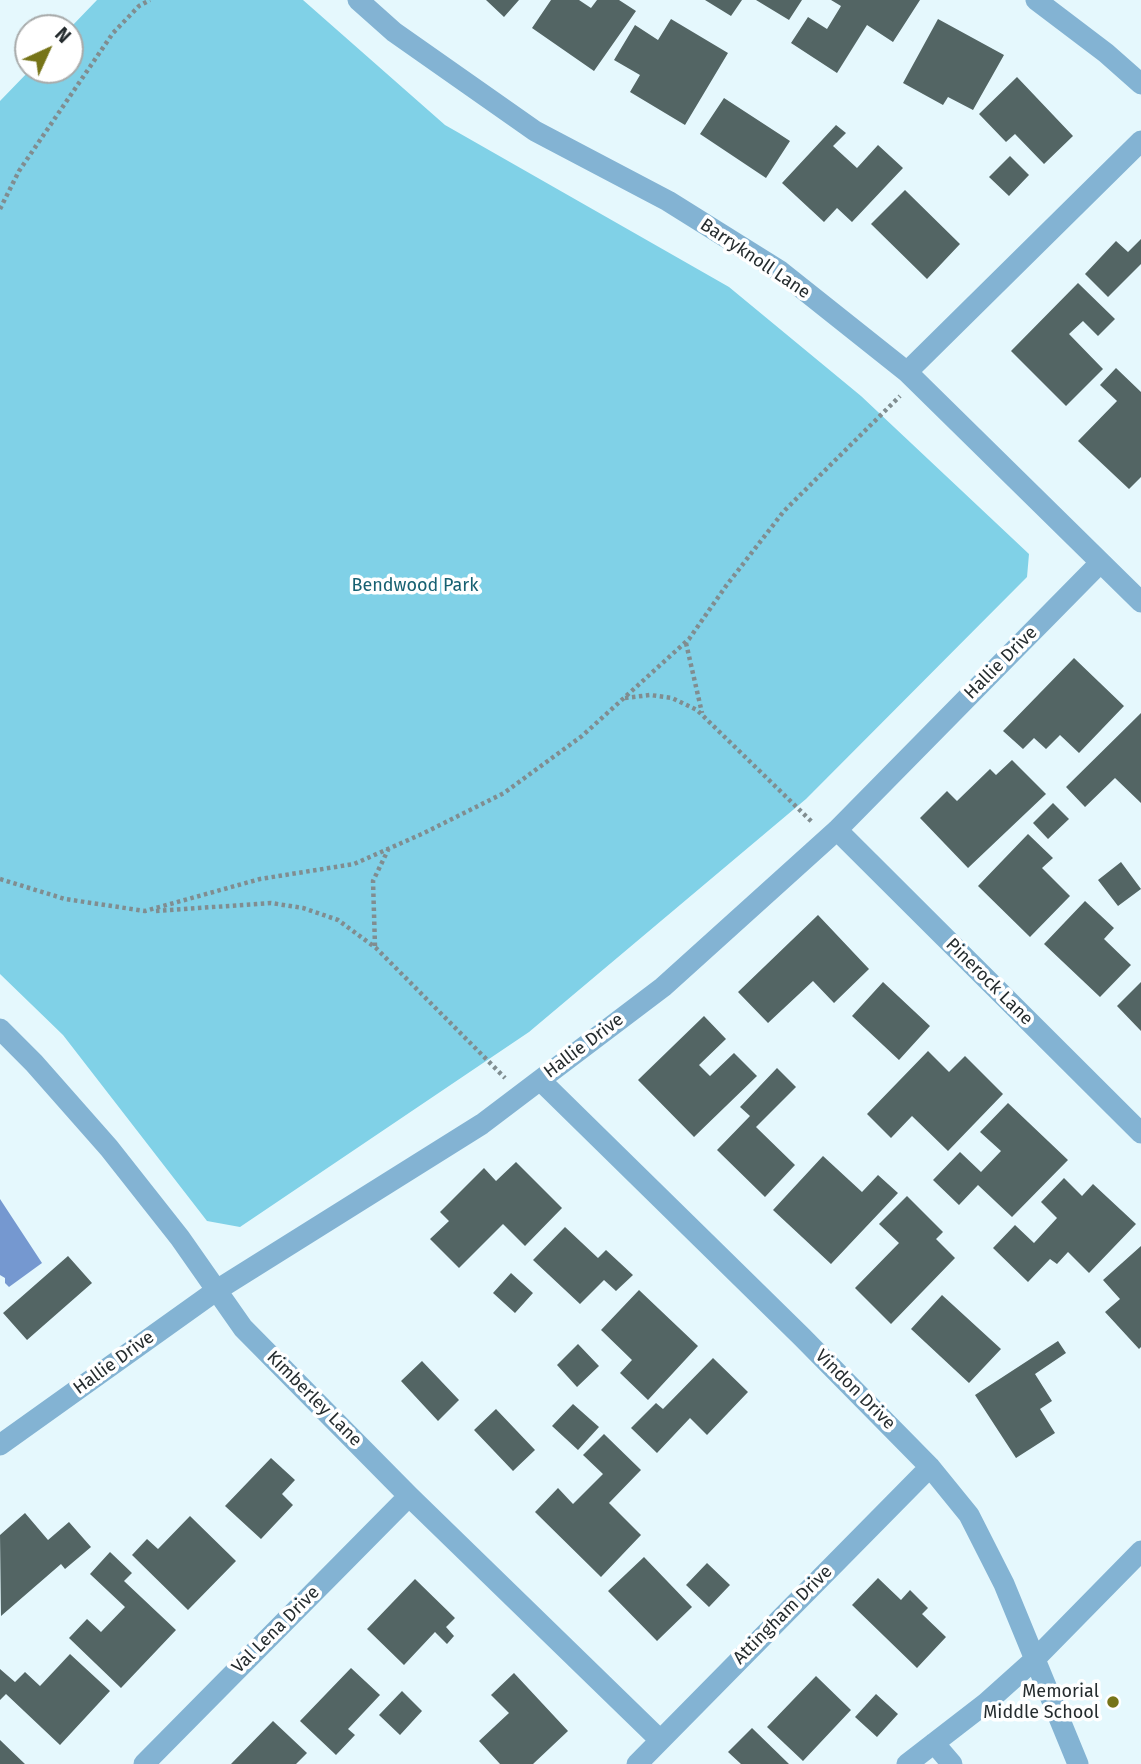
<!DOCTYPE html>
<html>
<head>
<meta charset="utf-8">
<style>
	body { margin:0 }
	#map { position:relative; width:1141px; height:1764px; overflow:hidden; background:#e5f8fd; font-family:"Fira Sans",sans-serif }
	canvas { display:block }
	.north { position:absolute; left:14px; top:14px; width:70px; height:70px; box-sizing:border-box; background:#fff; border:2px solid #a8abab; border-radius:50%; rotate:45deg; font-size:19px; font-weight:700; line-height:28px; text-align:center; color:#252c2e }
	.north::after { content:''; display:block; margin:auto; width:24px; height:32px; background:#767418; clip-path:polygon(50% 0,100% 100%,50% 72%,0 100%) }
</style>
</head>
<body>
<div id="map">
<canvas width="1141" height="1764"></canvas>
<div class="north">N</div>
</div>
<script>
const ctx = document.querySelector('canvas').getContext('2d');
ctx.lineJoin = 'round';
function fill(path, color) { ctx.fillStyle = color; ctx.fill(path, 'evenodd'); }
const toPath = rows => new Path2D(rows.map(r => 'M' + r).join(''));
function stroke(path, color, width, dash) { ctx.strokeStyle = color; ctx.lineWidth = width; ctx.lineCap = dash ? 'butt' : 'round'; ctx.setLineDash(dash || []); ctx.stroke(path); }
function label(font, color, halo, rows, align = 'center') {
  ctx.font = font + ' "Fira Sans",sans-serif'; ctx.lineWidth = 7; ctx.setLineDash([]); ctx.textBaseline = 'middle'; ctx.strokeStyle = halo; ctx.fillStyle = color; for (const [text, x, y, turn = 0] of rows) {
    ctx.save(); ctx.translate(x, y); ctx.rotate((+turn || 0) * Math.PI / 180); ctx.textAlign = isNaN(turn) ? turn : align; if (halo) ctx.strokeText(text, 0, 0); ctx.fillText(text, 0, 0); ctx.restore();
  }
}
fill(toPath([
	[97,0,303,0,445,125,729,287,861,396,1029,554,1027,577,806,799,529,1032,240,1227,207,1221,63,1035,0,974,0,101,30,70,70,70,70,28]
]), '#80d1e7');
fill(toPath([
	[0,1199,42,1263,9,1287,5,1283,5,1278,0,1275]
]), '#7598d0');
fill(toPath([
	[486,0,519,0,504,17],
	[551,0,579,0,591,8,597,0,619,0,636,11,594,71,532,28],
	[705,0,742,0,731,16],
	[756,0,802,0,789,20],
	[831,0,920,0,893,42,867,25,837,73,791,43,808,17,827,29,841,6],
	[671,19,728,53,685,125,630,92,640,75,614,60,635,25,658,40],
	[938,19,1004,55,973,110,948,97,943,105,903,83],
	[1017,77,1073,136,1044,164,1015,134,1006,142,979,114],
	[724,98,790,141,766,178,700,134],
	[836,125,846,133,833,146,857,168,878,145,903,168,852,222,837,208,824,222,782,183],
	[1010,156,1029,175,1009,196,989,177],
	[905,190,960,244,927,279,871,224],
	[1141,239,1141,264,1108,297,1085,274,1116,241,1128,252],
	[1078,283,1115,319,1098,336,1083,321,1069,334,1103,369,1066,406,1011,351],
	[1116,368,1141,392,1141,477,1129,489,1078,441,1117,401,1100,385],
	[1074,658,1124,706,1079,753,1060,735,1046,749,1034,738,1023,749,1003,731],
	[1141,713,1141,803,1115,778,1085,807,1066,787],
	[1012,760,1046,794,968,868,920,818,947,791,957,801,990,769,996,775],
	[1053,803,1069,819,1048,839,1033,823],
	[1028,834,1053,858,1042,868,1070,896,1030,937,978,886],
	[1121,862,1141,889,1118,906,1098,880],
	[1085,901,1114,928,1104,939,1131,965,1100,997,1044,944],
	[818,915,869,969,834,1003,813,981,768,1023,738,992],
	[883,982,930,1026,899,1060,852,1016],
	[1141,982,1141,1031,1117,1006],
	[704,1016,726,1039,699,1065,710,1076,734,1053,757,1076,694,1137,638,1080],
	[928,1051,949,1072,965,1056,1003,1094,948,1151,912,1116,891,1138,867,1114],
	[777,1068,796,1087,756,1127,795,1165,765,1197,717,1150,750,1116,740,1107],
	[1008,1103,1068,1160,1012,1217,978,1185,959,1205,933,1180,960,1152,981,1172,1001,1151,980,1132],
	[823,1156,862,1192,878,1175,898,1193,831,1264,773,1210],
	[516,1162,562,1208,525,1246,503,1224,459,1268,430,1239,449,1221,440,1212,484,1168,496,1181],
	[1064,1178,1082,1196,1093,1184,1136,1224,1089,1273,1068,1252,1057,1264,1050,1259,1028,1282,993,1248,1015,1225,1034,1243,1057,1218,1041,1202],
	[907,1196,943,1232,936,1239,955,1258,891,1324,855,1288,899,1243,879,1224],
	[565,1227,598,1258,606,1250,633,1275,616,1291,604,1280,580,1304,533,1260],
	[1141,1246,1141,1347,1139,1349,1105,1312,1120,1299,1103,1280],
	[68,1256,92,1283,27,1340,3,1313],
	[511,1273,533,1293,515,1313,493,1293],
	[639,1290,698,1346,648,1400,620,1373,632,1360,601,1330],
	[942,1295,1001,1349,969,1383,911,1329],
	[1058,1341,1066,1353,1035,1374,1052,1401,1040,1409,1055,1433,1016,1458,975,1395],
	[578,1344,599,1366,577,1387,557,1365],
	[713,1358,748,1392,707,1435,690,1418,657,1453,631,1428,656,1403,663,1409],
	[422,1361,459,1400,438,1421,401,1381],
	[573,1404,599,1427,578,1450,552,1426],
	[496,1409,535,1450,513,1471,474,1430],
	[604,1434,641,1470,609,1503,641,1535,601,1577,535,1512,558,1488,573,1504,603,1474,583,1455],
	[271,1458,295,1480,282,1494,293,1505,261,1539,225,1506],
	[25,1513,48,1540,69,1522,91,1547,65,1569,61,1564,1,1616,0,1535],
	[190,1516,236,1561,188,1610,132,1555,147,1539,158,1549],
	[110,1552,132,1573,124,1581,176,1630,121,1688,69,1638,87,1619,101,1632,125,1607,90,1574],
	[644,1557,692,1607,657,1641,608,1591],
	[707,1563,730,1585,709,1607,686,1585],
	[878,1578,901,1600,910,1590,928,1608,922,1614,946,1637,917,1668,852,1605],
	[415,1579,455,1618,446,1627,454,1636,447,1644,435,1632,404,1665,367,1629],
	[70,1654,110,1691,60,1745,6,1694,0,1700,0,1669,15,1682,25,1672,40,1686],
	[351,1668,380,1695,348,1729,355,1735,336,1755,300,1721],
	[514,1673,568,1731,533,1764,500,1764,479,1741,509,1713,491,1695],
	[816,1676,851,1710,803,1761,767,1727],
	[402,1691,422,1711,400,1735,379,1715],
	[876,1694,898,1714,877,1737,855,1717],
	[273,1721,307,1753,296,1764,231,1764],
	[752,1728,789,1764,741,1764,728,1752],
	[0,1740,25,1764,0,1764]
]), '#536564');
stroke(toPath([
	[0,209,19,171,113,33,139,6,150,0],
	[686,643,702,713],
	[625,698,650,695,672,698,697,710,813,823],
	[0,879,65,899,145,911,260,879,354,864,424,833,504,793,582,736,689,639,726,586,784,511,900,396],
	[156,911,271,903,303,908,338,920,376,948,505,1078],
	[375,946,373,881,388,850]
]), '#808d90', 4.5, [3.5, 3.5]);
stroke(toPath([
	[358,0,394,32,535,131,668,201,780,271,907,372,1141,602],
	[1036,0,1106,53,1141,84],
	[907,372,1141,141],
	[837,830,1141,1133],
	[0,1029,34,1063,109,1148,180,1238,243,1328,409,1496,660,1740],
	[540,1080,802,1337,930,1467,969,1515,1004,1584,1078,1764],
	[0,1445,217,1290,482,1124,663,987,837,830,1100,563],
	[934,1743,952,1764],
	[144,1764,409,1496],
	[637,1764,930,1467],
	[907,1764,986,1703,1034,1660,1141,1551]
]), '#83b3d3', 21);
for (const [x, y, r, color] of [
	[1113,1702,7,"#767418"]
]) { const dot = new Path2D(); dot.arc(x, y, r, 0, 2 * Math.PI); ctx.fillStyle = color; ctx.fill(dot); stroke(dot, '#fff', 2.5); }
label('18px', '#252c2e', '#fff', [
	["Barryknoll Lane",755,259,34],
	["Hallie Drive",1001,663,-45],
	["Pinerock Lane",989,982,45],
	["Hallie Drive",584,1046,-37],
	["Hallie Drive",114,1363,-36],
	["Vindon Drive",855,1390,45],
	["Kimberley Lane",314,1399,45],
	["Attingham Drive",783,1615,-45],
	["Val Lena Drive",276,1630,-45]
]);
label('18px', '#176172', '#fff', [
	["Bendwood Park",415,586]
]);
label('18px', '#252c2e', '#fff', [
	["Memorial",1099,1692],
	["Middle School",1099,1713]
], 'right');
</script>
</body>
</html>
